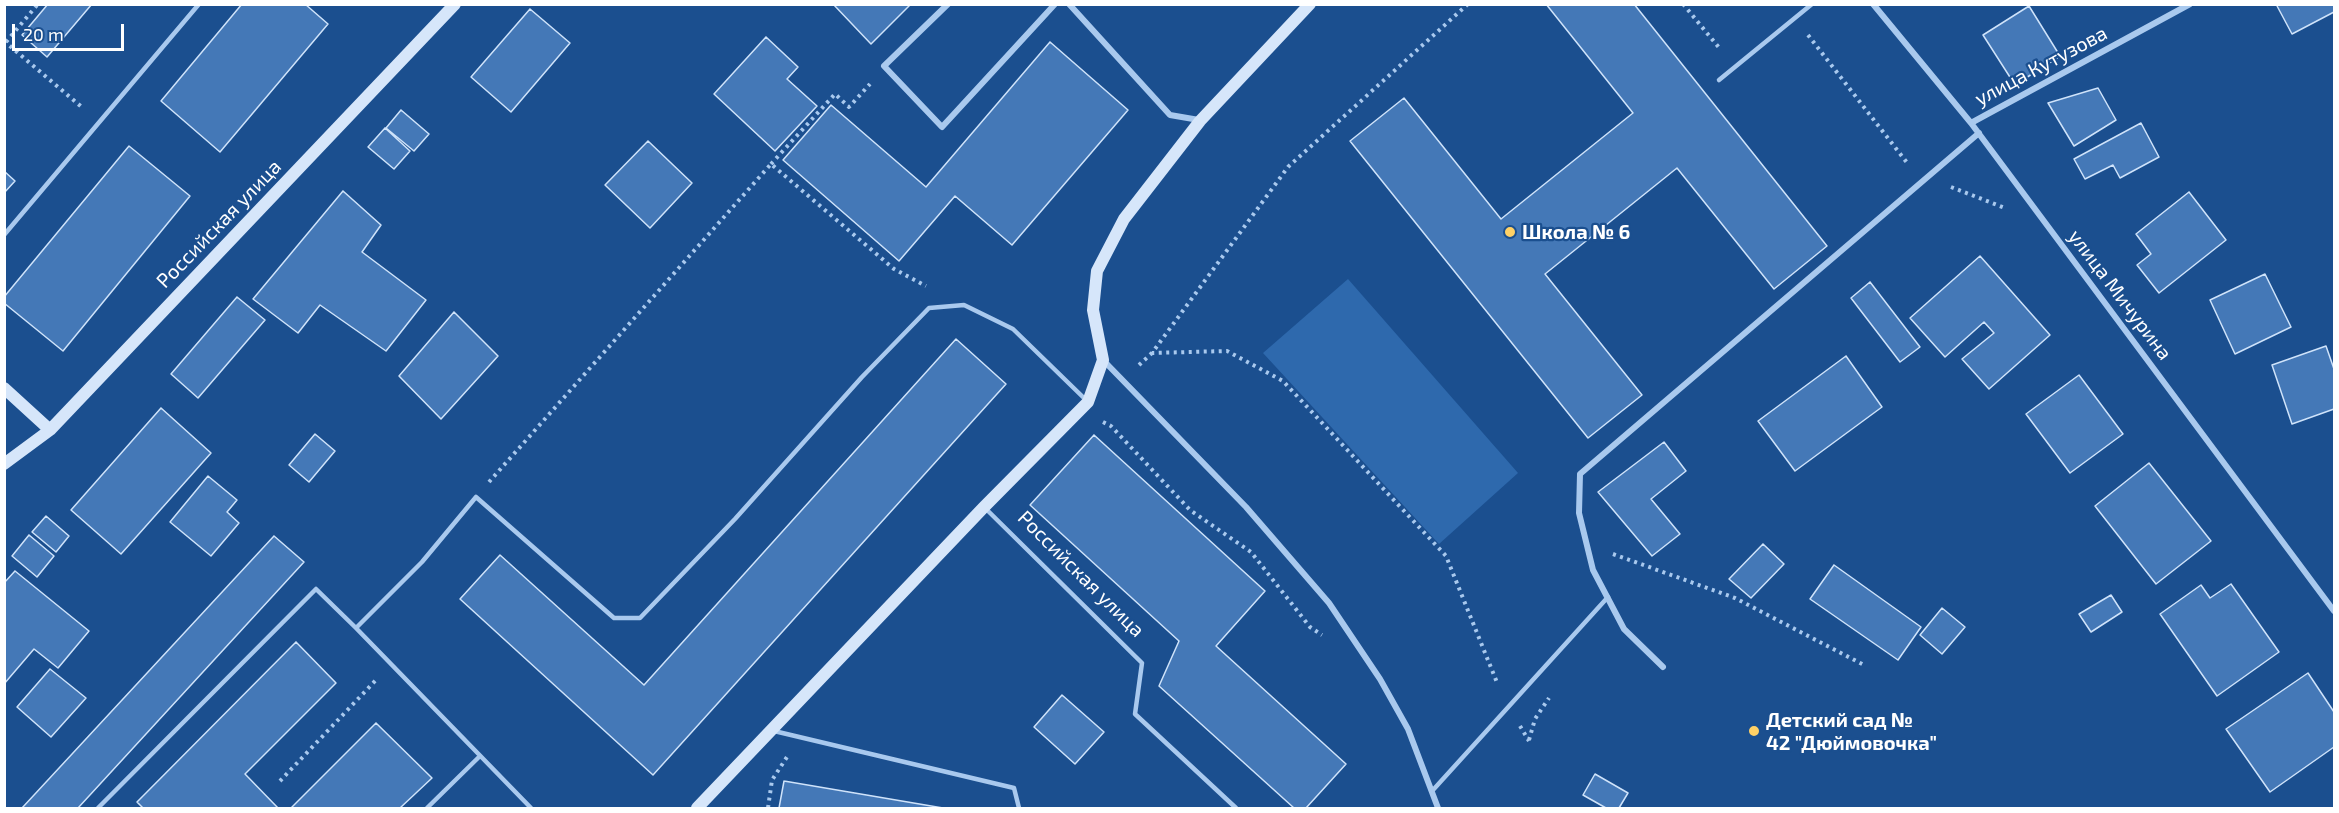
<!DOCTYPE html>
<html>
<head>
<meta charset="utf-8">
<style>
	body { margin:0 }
	#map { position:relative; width:2339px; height:813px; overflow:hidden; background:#1b4f8f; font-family:"Exo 2",sans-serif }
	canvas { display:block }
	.frame { position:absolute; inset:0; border:6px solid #fff; pointer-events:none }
	.scale { position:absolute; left:12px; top:24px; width:112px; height:27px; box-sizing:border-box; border:3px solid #fff; border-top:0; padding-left:8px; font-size:18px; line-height:21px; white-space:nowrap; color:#fff; -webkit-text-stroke:4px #1b4f8f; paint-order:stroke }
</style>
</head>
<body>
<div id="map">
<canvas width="2339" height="813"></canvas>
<div class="frame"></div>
<div class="scale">20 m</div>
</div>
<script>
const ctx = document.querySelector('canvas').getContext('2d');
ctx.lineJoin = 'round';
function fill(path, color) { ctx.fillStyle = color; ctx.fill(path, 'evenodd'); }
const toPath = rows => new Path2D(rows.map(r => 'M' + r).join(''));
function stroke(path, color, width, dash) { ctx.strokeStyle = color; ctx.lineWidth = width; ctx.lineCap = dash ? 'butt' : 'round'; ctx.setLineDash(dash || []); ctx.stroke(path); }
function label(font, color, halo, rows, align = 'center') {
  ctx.font = font + ' "Exo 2",sans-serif'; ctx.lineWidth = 4.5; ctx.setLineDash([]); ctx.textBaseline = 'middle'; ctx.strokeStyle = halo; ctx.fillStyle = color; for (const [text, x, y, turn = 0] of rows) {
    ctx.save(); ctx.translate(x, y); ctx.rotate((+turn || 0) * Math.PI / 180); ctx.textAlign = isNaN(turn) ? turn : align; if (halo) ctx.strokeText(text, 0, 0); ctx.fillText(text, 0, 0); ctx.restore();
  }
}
fill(toPath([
	[1348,279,1518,473,1439,544,1263,353]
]), '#2e69ad');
const building = toPath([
	[48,4,92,4,47,57,22,35,48,4],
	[242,4,305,4,328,24,220,152,161,101,242,4],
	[833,4,911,4,871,44,833,4],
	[1546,4,1634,4,1827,246,1774,289,1677,168,1545,274,1642,395,1588,438,1350,141,1404,98,1501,219,1633,113,1546,4],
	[2276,4,2334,4,2334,12,2292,34,2276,4],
	[2029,6,2060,56,2015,85,1983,35,2029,6],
	[530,9,570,43,511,112,471,77,530,9],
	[766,37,798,67,787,79,817,106,775,151,714,94,766,37],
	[1050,42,1128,110,1012,245,955,196,899,261,783,160,831,105,926,187,1050,42],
	[2098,88,2116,120,2074,146,2048,103,2098,88],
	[401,110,429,134,414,151,386,128,401,110],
	[2141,123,2159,157,2120,178,2113,165,2085,179,2074,159,2141,123],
	[385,128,410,151,394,169,368,147,385,128],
	[648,141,692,183,650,228,605,185,648,141],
	[129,146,190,196,63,351,4,303,4,297,129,146],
	[4,171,15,181,4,193,4,171],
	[343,191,381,225,362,252,426,300,386,351,320,305,298,333,253,299,343,191],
	[2189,192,2226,240,2159,293,2137,265,2151,254,2136,234,2189,192],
	[1980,256,2050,335,1989,389,1962,359,1994,333,1984,322,1945,357,1910,318,1980,256],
	[2265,274,2291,327,2235,354,2210,300,2265,274],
	[1870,282,1920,347,1900,362,1851,298,1870,282],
	[237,297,265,320,198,398,171,374,237,297],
	[454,312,498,356,441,419,399,376,454,312],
	[956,339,1006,384,653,775,460,599,500,555,644,685,956,339],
	[2326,346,2334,369,2334,409,2292,424,2272,365,2326,346],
	[1846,356,1882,407,1795,471,1758,421,1846,356],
	[2079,375,2123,434,2070,473,2026,414,2079,375],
	[161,408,211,453,121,554,71,510,161,408],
	[315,434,335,451,309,482,289,465,315,434],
	[1094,435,1265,591,1216,646,1346,764,1306,808,1294,808,1159,686,1179,641,1030,505,1094,435],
	[1664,442,1686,471,1651,499,1680,534,1652,556,1598,492,1664,442],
	[2149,463,2211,541,2156,584,2095,506,2149,463],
	[208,476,237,500,227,512,239,523,211,556,170,522,208,476],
	[46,516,69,536,56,552,32,532,46,516],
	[29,535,54,556,37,577,12,556,29,535],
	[274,536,304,562,78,808,22,808,274,536],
	[1763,544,1784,564,1751,598,1729,579,1763,544],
	[1834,565,1921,627,1898,660,1810,599,1834,565],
	[15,571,89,631,58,668,34,649,4,684,4,583,15,571],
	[2231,584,2279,652,2217,696,2160,614,2201,585,2210,598,2231,584],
	[2111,595,2122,612,2091,632,2079,614,2111,595],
	[1942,608,1965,627,1942,654,1920,635,1942,608],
	[296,642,336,683,245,774,278,808,143,808,137,802,296,642],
	[50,669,86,698,51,737,17,707,50,669],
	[2308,673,2334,712,2334,747,2270,792,2226,729,2308,673],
	[1062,695,1104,732,1075,764,1034,727,1062,695],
	[376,723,432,778,400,808,291,808,376,723],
	[1595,774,1628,793,1619,808,1606,808,1583,795,1595,774],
	[784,781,943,808,779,808,784,781]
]);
fill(building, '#4478b7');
stroke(building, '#cfe3fa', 1.5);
stroke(toPath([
	[1468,4,1288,167,1152,353,1227,351,1283,381,1446,556,1498,685],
	[1683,4,1721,50],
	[1808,35,1908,164],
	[4,41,84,109],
	[6,42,38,4],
	[771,164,835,94,849,107,870,84],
	[1951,187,2005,208],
	[1139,365,1152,353],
	[1103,422,1111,426,1190,510,1251,552,1310,627,1322,635],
	[489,482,771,164,894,269,926,286],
	[1613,554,1735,598,1864,665],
	[1520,726,1529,741],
	[1529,740,1535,719,1549,698],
	[280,781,376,680],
	[768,808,772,780,787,757]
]), '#a9c9ee', 4, [3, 4.5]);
stroke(toPath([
	[1719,80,1812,4],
	[4,235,199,4],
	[984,507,1142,663,1135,714,1236,808],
	[774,731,1014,788,1019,808],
	[1433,790,1608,597],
	[98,808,316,589,356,628],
	[427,808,480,756],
	[531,808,356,628,422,562,476,497,614,618,640,618,735,519,862,377,929,308,964,305,1013,329,1086,400]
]), '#a9c9ee', 4.5);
stroke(toPath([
	[948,4,884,66,942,127,1055,4],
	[1069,4,1170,115,1199,120],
	[1873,4,1971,123,2334,611],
	[1971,123,2190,4],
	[1103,360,1246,507,1329,603,1380,679,1408,729,1438,808],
	[1663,667,1624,629,1593,570,1579,513,1580,474,1979,133]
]), '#a9c9ee', 6);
stroke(toPath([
	[4,388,50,430],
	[4,464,50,430,455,4],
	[697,808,984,507,1088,402,1103,360,1093,310,1097,271,1124,219,1200,121,1310,4]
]), '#d6e6fa', 12);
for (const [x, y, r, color] of [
	[1510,232,6,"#ffd166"],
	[1754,731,6,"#ffd166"]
]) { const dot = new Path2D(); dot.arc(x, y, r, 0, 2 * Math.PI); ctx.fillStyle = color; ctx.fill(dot); stroke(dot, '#1b4f8f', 2); }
label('20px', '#fff', '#1b4f8f', [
	["улица Кутузова",2041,66,-28],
	["Российская улица",219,224,-46],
	["улица Мичурина",2120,295,53],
	["Российская улица",1081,574,45]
]);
label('bold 20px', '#fff', '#1b4f8f', [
	["Школа № 6",1522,232],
	["Детский сад №",1766,720],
	["42 \"Дюймовочка\"",1766,743]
], 'left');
</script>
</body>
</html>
